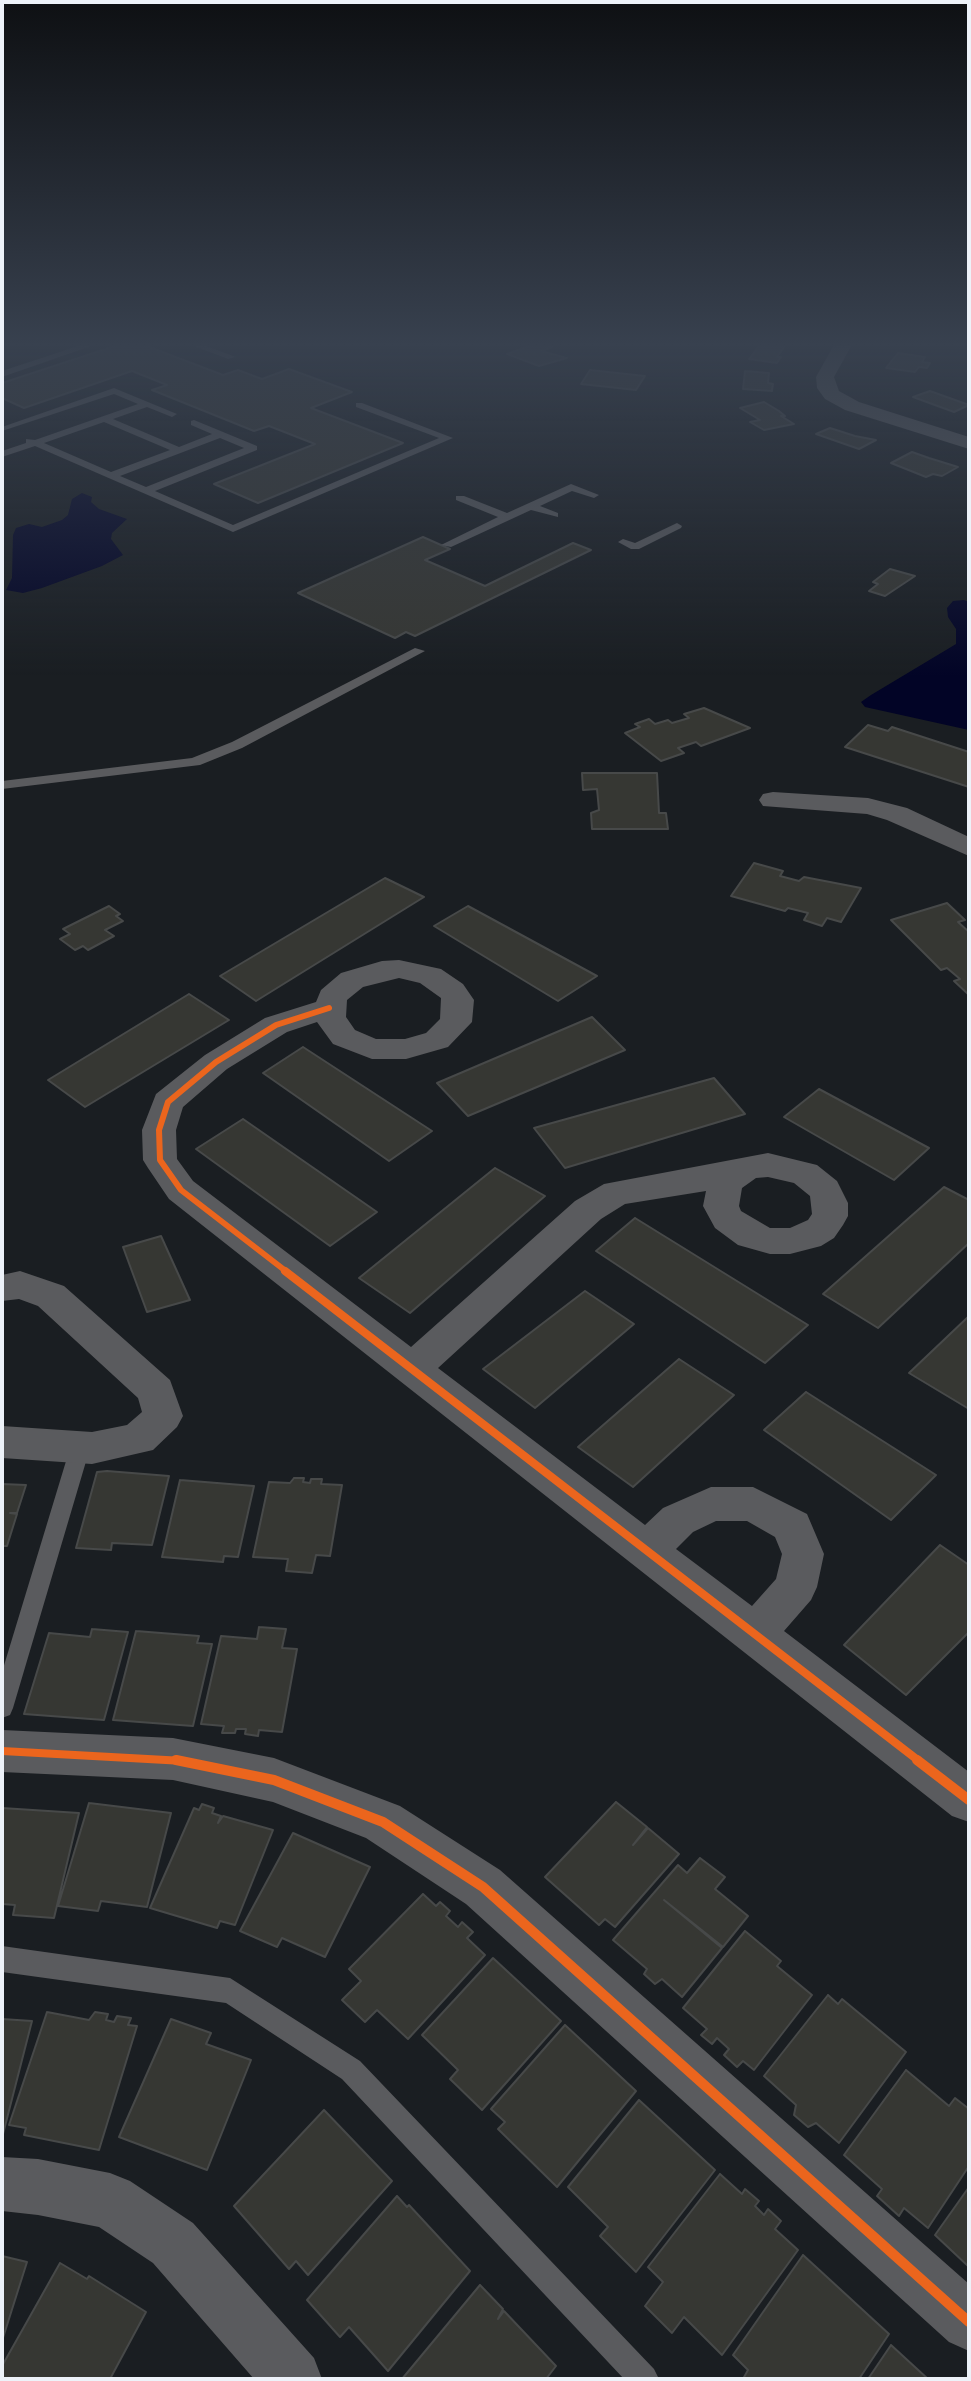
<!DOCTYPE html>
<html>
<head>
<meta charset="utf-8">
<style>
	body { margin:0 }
	#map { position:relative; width:971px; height:2381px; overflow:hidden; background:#1a1e22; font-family:"Open Sans",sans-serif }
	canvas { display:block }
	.frame { position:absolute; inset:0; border:4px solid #edf2f9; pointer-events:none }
</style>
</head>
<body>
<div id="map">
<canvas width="971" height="2381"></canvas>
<div class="frame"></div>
</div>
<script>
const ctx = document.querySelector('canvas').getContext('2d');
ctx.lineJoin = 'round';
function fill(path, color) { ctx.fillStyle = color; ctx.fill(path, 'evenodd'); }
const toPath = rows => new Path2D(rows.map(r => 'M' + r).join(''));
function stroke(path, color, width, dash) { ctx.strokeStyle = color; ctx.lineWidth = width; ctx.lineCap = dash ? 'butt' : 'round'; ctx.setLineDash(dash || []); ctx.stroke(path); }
fill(toPath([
	[82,493,92,497,91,502,99,509,127,519,112,533,111,539,123,555,102,566,42,588,23,593,6,590,12,578,13,535,16,528,29,524,42,527,62,520,68,515,72,499],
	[964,600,969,602,969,730,865,707,861,702,871,695,956,644,956,629,948,617,947,608,953,601]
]), '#020426');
const building = toPath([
	[124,343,139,343,223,375,238,370,262,379,289,369,352,392,311,408,403,443,258,503,214,484,315,444,269,426,254,431,152,390,167,385,132,371,24,408,2,398,2,383,124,343],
	[538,343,552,347,541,351,567,358,539,366,507,354,538,343],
	[761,343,785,346,777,357,781,357,777,363,749,359,761,343],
	[898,353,925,357,922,362,930,363,927,368,919,367,915,372,886,368,898,353],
	[590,370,645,376,636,390,581,384,590,370],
	[745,371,769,373,768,383,773,384,772,391,743,389,745,371],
	[930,391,969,405,954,412,913,397,930,391],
	[764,402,779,411,785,416,781,416,794,424,764,430,750,422,760,420,740,408,764,402],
	[830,428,855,436,876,440,859,449,816,434,830,428],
	[912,452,929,458,958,467,942,476,933,474,926,477,891,463,912,452],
	[423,537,450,549,425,560,485,586,573,543,591,550,415,636,406,632,395,638,298,593,423,537],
	[890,569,915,576,885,596,869,591,878,584,873,582,890,569],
	[704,708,750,728,701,746,696,742,678,748,684,753,661,761,625,733,640,727,635,724,649,719,655,724,668,720,672,723,689,718,684,714,704,708],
	[868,725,888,731,892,727,969,752,969,787,845,747,868,725],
	[582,773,657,773,659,813,666,813,668,829,592,829,591,813,599,810,597,789,583,790,582,773],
	[754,863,783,871,780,876,799,881,804,877,861,888,841,922,827,918,822,926,804,920,808,913,788,908,785,911,731,896,754,863],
	[385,878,424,897,256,1001,220,976,385,878],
	[947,903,965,920,958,922,969,932,969,995,954,981,960,979,947,968,941,970,891,920,947,903],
	[109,906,120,914,116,916,123,921,105,930,114,936,88,950,83,946,75,950,60,939,70,934,63,929,109,906],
	[468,906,597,976,558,1001,434,926,468,906],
	[189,994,229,1020,85,1107,48,1080,189,994],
	[592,1017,625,1050,468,1116,437,1083,592,1017],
	[303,1047,432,1131,389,1161,263,1073,303,1047],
	[714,1078,745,1114,565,1168,534,1128,714,1078],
	[819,1089,929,1148,894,1180,784,1117,819,1089],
	[243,1119,377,1212,330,1246,196,1149,243,1119],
	[495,1168,545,1196,410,1313,359,1278,495,1168],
	[944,1187,969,1200,969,1243,878,1328,823,1294,944,1187],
	[635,1218,808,1325,765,1363,596,1251,635,1218],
	[161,1236,190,1300,147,1312,123,1247,161,1236],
	[585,1291,634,1324,535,1408,483,1369,585,1291],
	[969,1316,969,1409,909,1373,969,1316],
	[679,1359,734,1395,633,1487,578,1447,679,1359],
	[806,1392,936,1475,891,1520,764,1430,806,1392],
	[107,1471,169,1476,152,1545,112,1543,111,1550,76,1548,97,1472,107,1471],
	[294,1478,304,1478,303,1482,310,1483,311,1479,322,1479,321,1484,342,1485,330,1556,316,1555,312,1573,286,1571,288,1559,253,1557,269,1482,290,1483,294,1478],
	[180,1480,254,1486,238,1557,224,1556,223,1562,162,1557,180,1480],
	[2,1484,26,1485,17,1513,10,1513,17,1514,7,1546,2,1546,2,1484],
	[940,1545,969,1565,969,1632,906,1695,844,1645,940,1545],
	[259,1627,286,1629,282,1648,297,1649,282,1732,259,1730,258,1736,245,1734,246,1729,236,1729,235,1733,222,1733,224,1726,201,1724,221,1636,257,1639,259,1627],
	[92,1629,128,1632,104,1720,24,1714,49,1633,90,1637,92,1629],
	[136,1631,199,1636,197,1643,212,1644,193,1726,113,1720,136,1631],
	[616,1802,647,1827,633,1845,648,1828,679,1854,615,1927,605,1919,599,1925,545,1877,616,1802],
	[89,1803,171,1813,147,1907,101,1901,98,1911,58,1906,89,1803],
	[202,1804,214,1808,212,1813,221,1816,218,1823,223,1816,273,1830,235,1925,220,1921,217,1928,150,1908,194,1808,199,1810,202,1804],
	[2,1808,79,1813,54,1918,13,1915,15,1905,2,1904,2,1808],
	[293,1833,370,1867,325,1957,282,1938,277,1947,240,1931,293,1833],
	[700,1858,725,1877,715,1889,748,1916,723,1947,664,1900,722,1948,682,1997,662,1979,655,1984,644,1974,647,1969,613,1940,678,1865,687,1873,700,1858],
	[423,1894,436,1906,440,1902,450,1911,446,1916,458,1927,462,1922,473,1932,467,1938,485,1955,408,2039,377,2010,365,2022,342,2000,361,1981,349,1969,423,1894],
	[745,1931,781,1961,777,1966,812,1995,754,2070,743,2061,737,2067,724,2055,729,2049,717,2038,712,2044,701,2035,707,2029,683,2008,745,1931],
	[493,1958,561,2021,482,2110,450,2079,458,2070,422,2035,493,1958],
	[828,1995,838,2004,842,1999,906,2052,839,2143,816,2123,808,2127,794,2115,796,2105,764,2076,828,1995],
	[47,2012,89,2020,95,2012,108,2014,106,2020,114,2022,117,2016,131,2018,128,2025,137,2026,99,2150,24,2135,26,2128,9,2125,47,2012],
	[2,2019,32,2021,3,2134,2,2133,2,2019],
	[171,2019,211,2033,206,2044,251,2060,207,2170,119,2137,171,2019],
	[565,2025,636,2091,557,2187,498,2129,505,2122,491,2109,565,2025],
	[906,2070,949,2106,955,2098,969,2109,969,2166,928,2228,904,2208,899,2216,877,2196,882,2189,844,2155,906,2070],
	[639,2100,715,2170,636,2272,600,2236,608,2227,568,2187,639,2100],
	[324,2110,392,2181,308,2275,296,2261,289,2269,234,2206,324,2110],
	[720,2174,742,2194,745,2189,759,2201,755,2206,764,2215,768,2209,781,2221,775,2229,798,2250,722,2355,684,2317,672,2333,645,2306,663,2282,648,2267,720,2174],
	[969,2187,969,2267,935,2235,969,2187],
	[397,2196,407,2207,409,2205,470,2271,388,2371,349,2327,340,2337,307,2300,397,2196],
	[803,2255,889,2334,859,2379,743,2379,748,2370,733,2355,803,2255],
	[2,2256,27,2262,2,2341,2,2256],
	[60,2263,87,2279,89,2276,146,2312,110,2379,2,2379,2,2366,60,2263],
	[480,2285,503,2309,498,2319,504,2311,556,2366,546,2379,402,2379,480,2285],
	[891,2345,928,2379,868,2379,891,2345]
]);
fill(building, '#363733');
stroke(building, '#474949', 2);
fill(toPath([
	[87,343,100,343,2,377,2,371,87,343],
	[186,343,198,343,236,357,228,359,186,343],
	[114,388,177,414,172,417,147,407,113,419,179,447,212,434,191,425,191,421,194,420,257,446,257,450,155,491,233,525,439,438,356,407,356,403,362,403,453,438,233,532,35,446,2,457,2,451,26,443,26,439,35,440,138,404,114,394,2,431,2,427,114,388],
	[104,422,170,450,111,472,44,443,104,422],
	[220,438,244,448,146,487,120,476,220,438],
	[571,484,599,495,594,498,572,491,540,506,558,513,558,517,531,510,451,547,441,545,498,517,456,500,456,496,464,496,507,513,571,484],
	[677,523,682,526,681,528,639,549,631,549,618,542,623,539,635,543,677,523],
	[415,648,425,651,242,748,200,765,2,789,2,781,192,758,232,742,415,648],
	[80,1440,87,1442,90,1448,13,1708,10,1715,2,1718,2,1672,70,1448,73,1442,80,1440],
	[2,1946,230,1978,360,2061,654,2369,659,2379,624,2379,342,2079,226,2003,2,1972,2,1946]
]), '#5a5b5e');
fill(toPath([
	[835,343,853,343,834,377,839,391,859,402,969,437,969,449,845,410,825,399,817,388,816,377,835,343],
	[773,792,868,798,907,808,969,837,969,856,887,820,867,814,763,806,759,800,763,794,773,792],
	[399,960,441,969,463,984,474,1000,472,1022,448,1047,406,1059,372,1059,333,1044,317,1022,287,1032,227,1069,183,1107,176,1130,177,1159,193,1181,411,1347,575,1201,604,1184,768,1153,817,1165,837,1181,848,1203,848,1216,843,1225,834,1238,821,1246,790,1254,770,1254,738,1245,715,1228,703,1206,706,1191,625,1204,601,1219,438,1368,645,1525,663,1508,711,1487,753,1487,807,1514,824,1554,817,1587,811,1600,784,1631,969,1772,969,1822,952,1816,169,1199,148,1168,143,1160,142,1130,156,1094,205,1055,265,1018,316,1002,321,990,341,973,382,961,399,960],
	[399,978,420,983,441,998,440,1019,426,1033,405,1039,376,1039,355,1030,346,1017,347,1000,363,987,399,978],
	[768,1177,794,1183,810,1196,812,1214,808,1220,790,1228,770,1228,741,1211,739,1206,742,1188,756,1178,768,1177],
	[716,1521,747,1521,775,1537,782,1554,776,1579,752,1606,676,1549,693,1532,716,1521],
	[20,1271,64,1286,170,1380,183,1416,177,1427,153,1450,92,1464,2,1458,2,1426,92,1432,127,1425,142,1412,138,1398,38,1306,19,1299,2,1301,2,1275,20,1271],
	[2,1730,173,1738,274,1758,400,1806,500,1870,969,2284,969,2351,949,2342,466,1904,366,1838,273,1802,173,1780,2,1772,2,1730],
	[2,2157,38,2159,110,2173,130,2181,193,2223,314,2358,322,2379,254,2379,153,2263,99,2227,38,2215,2,2211,2,2157]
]), '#5a5b5e');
stroke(toPath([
	[287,1272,181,1190,160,1160,159,1130,168,1102,216,1062,276,1025,329,1008]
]), '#eb651d', 6);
stroke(toPath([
	[285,1271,919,1761],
	[2,1751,184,1761]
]), '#eb651d', 8);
stroke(toPath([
	[176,1760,274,1780,383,1822,483,1887,969,2322],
	[917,1760,969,1800]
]), '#eb651d', 10);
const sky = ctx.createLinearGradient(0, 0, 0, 676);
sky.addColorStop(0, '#0e1013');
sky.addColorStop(0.51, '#38414f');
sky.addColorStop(1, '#38414f00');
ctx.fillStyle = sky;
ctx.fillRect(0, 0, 971, 676);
</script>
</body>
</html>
